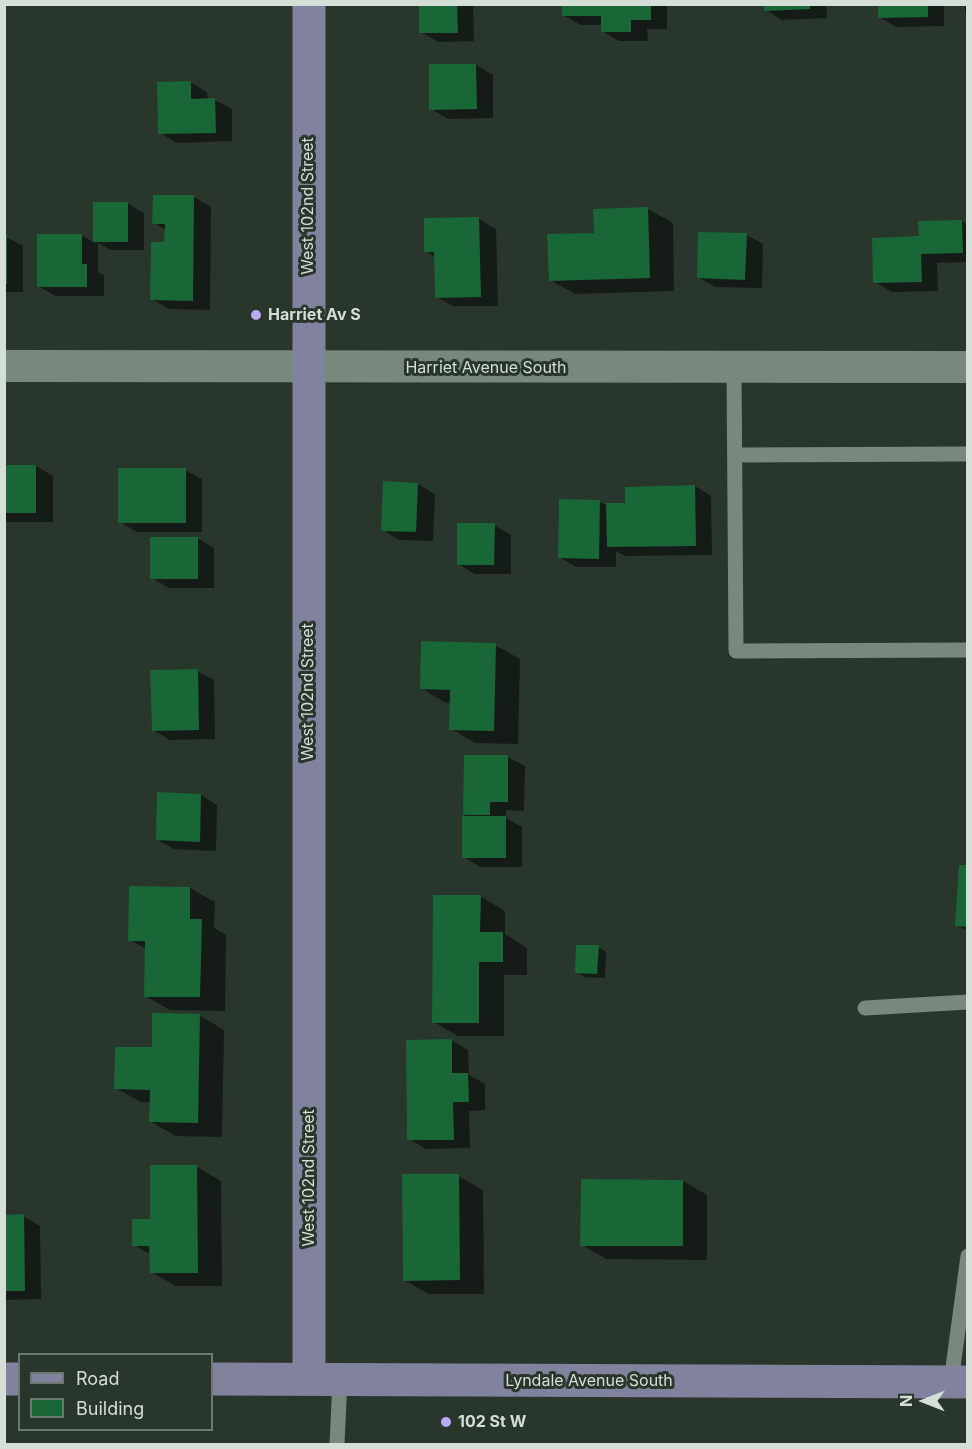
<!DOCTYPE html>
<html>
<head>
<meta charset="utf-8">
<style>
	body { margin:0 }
	#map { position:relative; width:972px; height:1449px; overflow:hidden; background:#28362b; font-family:Inter,sans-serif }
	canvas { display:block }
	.frame { position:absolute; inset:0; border:6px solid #d5ded7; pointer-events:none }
	.legend { position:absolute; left:18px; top:1353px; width:195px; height:78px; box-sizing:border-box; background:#28362b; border:2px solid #6d7970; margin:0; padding:8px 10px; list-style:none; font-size:18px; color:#d5ded7 }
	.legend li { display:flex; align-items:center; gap:12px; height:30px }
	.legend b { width:30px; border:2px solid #6d7970 }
	.north { position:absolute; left:894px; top:1371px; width:60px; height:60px; -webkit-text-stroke:4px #28362b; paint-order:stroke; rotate:270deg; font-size:16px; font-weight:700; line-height:24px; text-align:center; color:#d5ded7 }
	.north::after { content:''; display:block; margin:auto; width:21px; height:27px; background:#d5ded7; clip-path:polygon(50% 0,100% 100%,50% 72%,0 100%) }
</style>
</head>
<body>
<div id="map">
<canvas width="972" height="1449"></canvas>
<div class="frame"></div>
<ul class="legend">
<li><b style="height:8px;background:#81829d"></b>Road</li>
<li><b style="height:16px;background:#196636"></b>Building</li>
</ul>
<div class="north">N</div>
</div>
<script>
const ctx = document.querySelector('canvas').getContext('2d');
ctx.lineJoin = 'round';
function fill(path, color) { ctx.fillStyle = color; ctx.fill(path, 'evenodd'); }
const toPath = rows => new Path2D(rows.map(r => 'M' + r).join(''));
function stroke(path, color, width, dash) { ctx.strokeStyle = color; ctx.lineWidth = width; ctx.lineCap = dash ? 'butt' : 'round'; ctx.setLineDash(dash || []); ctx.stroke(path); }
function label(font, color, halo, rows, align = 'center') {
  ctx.font = font + ' Inter,sans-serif'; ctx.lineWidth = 6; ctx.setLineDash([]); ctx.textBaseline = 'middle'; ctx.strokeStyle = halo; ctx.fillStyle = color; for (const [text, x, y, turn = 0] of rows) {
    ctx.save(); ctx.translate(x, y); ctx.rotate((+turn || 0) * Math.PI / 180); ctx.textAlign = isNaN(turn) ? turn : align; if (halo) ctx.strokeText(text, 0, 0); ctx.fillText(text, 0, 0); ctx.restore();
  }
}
fill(toPath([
	[420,4,473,4,474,41,438,42,421,32],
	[563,4,667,4,667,29,647,29,648,41,619,41,602,31,602,25,581,25,564,16],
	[765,4,826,4,827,18,782,20,766,10],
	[879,4,944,4,944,26,896,27,879,17],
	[965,4,968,4,968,15,965,13],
	[476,65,493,75,493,118,448,119,431,109],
	[190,82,207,92,208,100,215,100,232,109,232,141,177,143,160,133],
	[194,197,211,207,210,310,169,309,152,299,166,244,166,230,154,223],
	[95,203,127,203,144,213,144,250,111,250,98,243,98,272,104,275,104,296,55,296,38,286,81,235,95,243],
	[648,209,673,223,674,291,575,294,550,280],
	[479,219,496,229,498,306,453,306,437,297,436,257,426,251,425,220],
	[961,221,968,225,968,262,937,263,938,291,892,292,875,282,920,238],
	[746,235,763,244,762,288,715,287,698,277],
	[4,236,23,246,23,292,4,292],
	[4,466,36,466,53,476,53,522,4,522],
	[185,470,202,479,202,532,137,532,120,522],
	[418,484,435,494,433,541,399,540,383,530],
	[695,486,711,496,712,555,625,556,616,551,616,567,576,567,559,557,561,501,600,502,608,506,627,504],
	[494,525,511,535,511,574,475,574,458,564],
	[197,538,214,548,214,588,169,588,152,578],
	[495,645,520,659,518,744,475,743,451,729,451,703,446,703,421,688],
	[197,671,214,680,215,739,170,740,153,730],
	[466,756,508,757,525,766,524,811,506,810,506,818,522,827,522,867,480,867,464,857],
	[201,795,217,805,216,851,174,849,158,840],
	[968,867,968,931,956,925],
	[190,888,215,902,214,928,226,935,225,1011,170,1010,145,996,146,949,130,940],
	[480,896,505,911,505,934,527,948,527,975,504,975,504,1036,458,1036,434,1022],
	[598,947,606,952,605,978,585,977,577,972],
	[199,1015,224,1030,222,1137,176,1136,151,1122,151,1102,141,1102,116,1088,153,1049],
	[452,1041,468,1050,469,1075,485,1084,485,1110,469,1111,470,1148,426,1149,409,1139],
	[197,1167,221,1181,222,1286,176,1286,151,1272,151,1255,134,1245],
	[458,1176,483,1190,484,1294,429,1294,404,1280],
	[683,1181,707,1195,707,1260,606,1259,582,1245],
	[4,1216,23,1216,40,1226,41,1299,4,1300]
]), '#0007');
fill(toPath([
	[419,4,457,4,458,33,419,33],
	[562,4,651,4,651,20,631,20,631,32,601,32,601,16,562,16],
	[764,4,810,4,810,9,764,11],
	[878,4,928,4,928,17,878,18],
	[429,64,476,64,477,109,429,110],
	[191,81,191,99,215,98,216,133,158,134,157,82],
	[153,195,194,195,193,301,150,300,151,242,164,242,165,224,152,224],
	[93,202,128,202,128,242,93,242],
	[648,207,650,278,549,281,547,234,594,233,593,209],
	[479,217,481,297,435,298,434,252,424,252,424,218],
	[962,220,963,253,921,254,922,282,873,283,872,238,919,236,918,221],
	[698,232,747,233,745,280,697,278],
	[4,234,7,234,7,284,4,284],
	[37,234,82,234,82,264,87,264,87,287,37,287],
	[4,465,36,465,36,513,4,513],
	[118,468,186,468,186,523,118,523],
	[383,481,418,483,416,532,381,531],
	[695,485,696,546,607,547,606,503,625,503,625,487],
	[559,499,600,500,599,559,558,558],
	[457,523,495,523,494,565,457,565],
	[150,537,198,537,198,579,150,579],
	[421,641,496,643,494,731,449,730,450,690,420,689],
	[198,669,199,730,152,731,150,670],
	[464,755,508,755,508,802,490,802,490,815,463,815],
	[157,792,201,794,200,842,156,840],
	[462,816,506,816,506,858,462,858],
	[959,865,968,865,968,927,955,926],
	[129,886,190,887,190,919,202,919,200,997,144,997,145,941,128,941],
	[433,895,481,895,480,932,503,932,503,962,479,962,479,1023,432,1023],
	[576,945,599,945,597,974,575,973],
	[152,1013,200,1014,198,1123,149,1122,150,1090,114,1089,115,1047,152,1047],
	[452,1039,452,1073,468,1073,469,1102,453,1102,454,1140,407,1140,406,1040],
	[150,1165,197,1165,198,1273,150,1273,149,1246,132,1246,132,1219,150,1219],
	[402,1174,459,1174,460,1280,403,1281],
	[581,1179,683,1180,683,1246,580,1246],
	[24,1214,25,1291,4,1291,4,1215]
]), '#196636');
stroke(toPath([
	[734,367,736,651,968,650],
	[735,455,968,454],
	[865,1008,968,1002],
	[951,1382,968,1256],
	[337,1444,340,1380]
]), '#78887c', 15);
stroke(toPath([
	[4,366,968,367]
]), '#78887c', 32);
stroke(toPath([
	[309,4,309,1379],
	[4,1379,20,1379],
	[212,1379,968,1382]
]), '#81829d', 33);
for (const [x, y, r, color] of [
	[256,315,6,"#bca9f5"],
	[446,1422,6,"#bca9f5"]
]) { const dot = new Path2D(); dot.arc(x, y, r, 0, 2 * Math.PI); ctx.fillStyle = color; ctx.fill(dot); stroke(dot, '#28362b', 2); }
label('16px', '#d5ded7', '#28362b', [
	["West 102nd Street",308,206,-90],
	["Harriet Avenue South",486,368],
	["West 102nd Street",308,692,-90],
	["West 102nd Street",309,1178,-90],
	["Lyndale Avenue South",589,1381]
]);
label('bold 16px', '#d5ded7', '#28362b', [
	["Harriet Av S",268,315],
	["102 St W",458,1422]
], 'left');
</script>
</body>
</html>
